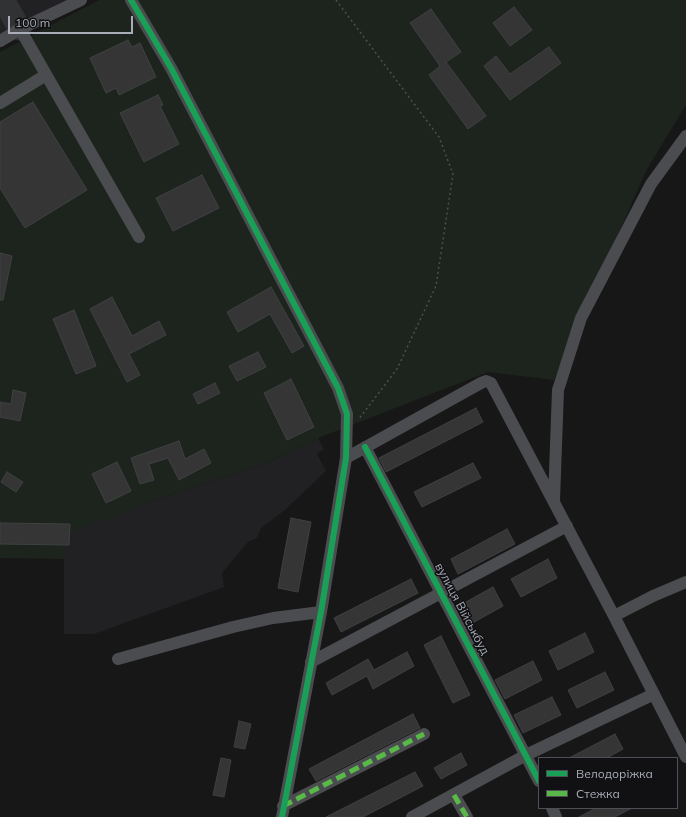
<!DOCTYPE html>
<html>
<head>
<meta charset="utf-8">
<style>
	body { margin:0 }
	#map { position:relative; width:686px; height:817px; overflow:hidden; background:#171717; font-family:Mulish,sans-serif }
	canvas { display:block }
	.legend { position:absolute; left:538px; top:757px; width:140px; height:52px; box-sizing:border-box; background:#111113; border:1px solid #4d4f55; margin:0; padding:5px 7px; list-style:none; font-size:12px; color:#a8adb8 }
	.legend li { display:flex; align-items:center; gap:8px; height:20px }
	.legend b { width:20px; border:1px solid #4d4f55 }
	.scale { position:absolute; left:8px; top:16px; width:125px; height:18px; box-sizing:border-box; border:2px solid #a8adb8; border-top:0; padding-left:5px; font-size:12px; line-height:14px; white-space:nowrap; color:#a8adb8; -webkit-text-stroke:3px #111113; paint-order:stroke }
</style>
</head>
<body>
<div id="map">
<canvas width="686" height="817"></canvas>
<ul class="legend">
<li><b style="height:5px;background:#1a9f57"></b>Велодоріжка</li>
<li><b style="height:5px;background:#58b947"></b>Стежка</li>
</ul>
<div class="scale">100 m</div>
</div>
<script>
const ctx = document.querySelector('canvas').getContext('2d');
ctx.lineJoin = 'round';
function fill(path, color) { ctx.fillStyle = color; ctx.fill(path, 'evenodd'); }
const toPath = rows => new Path2D(rows.map(r => 'M' + r).join(''));
function stroke(path, color, width, dash) { ctx.strokeStyle = color; ctx.lineWidth = width; ctx.lineCap = dash ? 'butt' : 'round'; ctx.setLineDash(dash || []); ctx.stroke(path); }
function label(font, color, halo, rows, align = 'center') {
  ctx.font = font + ' Mulish,sans-serif'; ctx.lineWidth = 3; ctx.setLineDash([]); ctx.textBaseline = 'middle'; ctx.strokeStyle = halo; ctx.fillStyle = color; for (const [text, x, y, turn = 0] of rows) {
    ctx.save(); ctx.translate(x, y); ctx.rotate((+turn || 0) * Math.PI / 180); ctx.textAlign = isNaN(turn) ? turn : align; if (halo) ctx.strokeText(text, 0, 0); ctx.fillText(text, 0, 0); ctx.restore();
  }
}
fill(toPath([
	[0,0,79,0,15,40,0,48],
	[318,438,324,449,317,454,326,471,285,510,261,528,257,538,248,542,222,573,224,587,94,634,64,634,64,535,180,491,271,461]
]), '#212123');
fill(toPath([
	[99,0,686,0,686,105,647,169,554,380,488,372,318,438,271,461,180,491,65,535,64,559,0,558,0,52]
]), '#1d241e');
stroke(toPath([
	[3,0,20,29]
]), '#313233', 23);
const building = toPath([
	[514,7,532,30,510,46,493,23,514,7],
	[431,9,461,52,446,62,486,116,468,129,429,75,440,66,410,23,431,9],
	[128,40,132,47,140,43,156,77,119,95,116,88,106,93,90,58,128,40],
	[549,47,561,63,510,100,484,66,496,56,510,74,549,47],
	[158,95,163,105,160,106,179,144,144,162,120,113,158,95],
	[33,102,87,190,25,228,0,188,0,122,33,102],
	[202,175,219,208,173,231,156,198,202,175],
	[0,253,12,256,3,300,0,300,0,253],
	[271,287,304,346,292,353,270,314,238,332,227,312,271,287],
	[112,297,132,336,159,321,166,335,129,354,140,375,127,382,90,309,112,297],
	[74,310,96,366,76,374,53,319,74,310],
	[258,352,266,367,237,381,229,366,258,352],
	[291,379,314,427,287,440,264,393,291,379],
	[215,383,220,393,198,404,193,394,215,383],
	[13,390,26,393,20,421,0,417,0,402,11,404,13,390],
	[476,408,483,422,386,472,379,458,476,408],
	[179,441,185,459,204,449,211,463,179,480,168,458,149,464,154,480,140,484,131,458,179,441],
	[117,462,131,491,106,503,92,474,117,462],
	[473,463,481,478,422,507,414,492,473,463],
	[7,472,23,482,16,492,1,482,7,472],
	[291,518,311,522,298,592,278,588,291,518],
	[0,523,70,524,69,545,0,544,0,523],
	[507,529,515,544,458,574,451,559,507,529],
	[548,559,557,578,521,597,511,579,548,559],
	[411,579,418,593,341,632,334,618,411,579],
	[493,587,503,606,467,626,457,607,493,587],
	[585,633,594,652,558,670,549,651,585,633],
	[441,636,470,695,453,703,424,645,441,636],
	[407,652,414,666,373,689,367,676,332,695,326,683,368,659,374,670,407,652],
	[533,661,542,680,505,699,495,680,533,661],
	[605,672,614,690,577,708,568,690,605,672],
	[552,697,561,715,523,733,514,715,552,697],
	[413,714,420,728,316,781,309,769,413,714],
	[239,721,251,724,245,749,234,747,239,721],
	[615,734,623,749,607,758,569,758,615,734],
	[461,753,467,765,441,779,434,768,461,753],
	[221,758,231,760,224,797,213,795,221,758],
	[415,772,423,786,363,817,326,817,415,772],
	[596,808,632,808,615,817,579,817,596,808]
]);
fill(building, '#353536');
stroke(building, '#3f4043', 1);
stroke(toPath([
	[336,0,439,137,453,174,436,286,397,369,358,420]
]), '#4d4e52', 1.5, [2, 3]);
stroke(toPath([
	[131,0,171,68,338,388,347,414,346,458,321,612,282,817],
	[20,29,139,237],
	[0,41,20,29,81,0],
	[0,103,46,75],
	[365,447,539,781],
	[346,458,481,383,486,381,491,383,614,616,686,757],
	[554,500,558,390,581,318,651,184,686,136],
	[614,616,653,596,686,582],
	[118,659,233,627,273,618,321,612],
	[311,662,567,526],
	[454,795,467,817],
	[283,806,424,734],
	[552,808,556,817],
	[412,817,526,755,654,694]
]), '#4b4c50', 12);
stroke(toPath([
	[454,795,467,817],
	[283,806,424,734]
]), '#58b947', 5, [10, 5]);
stroke(toPath([
	[131,0,171,68,338,388,347,414,346,458,321,612,282,817],
	[365,447,539,781]
]), '#1a9f57', 6);
label('12px', '#a8adb8', '#111113', [
	["вулиця Військбуд",462,609,62]
]);
</script>
</body>
</html>
